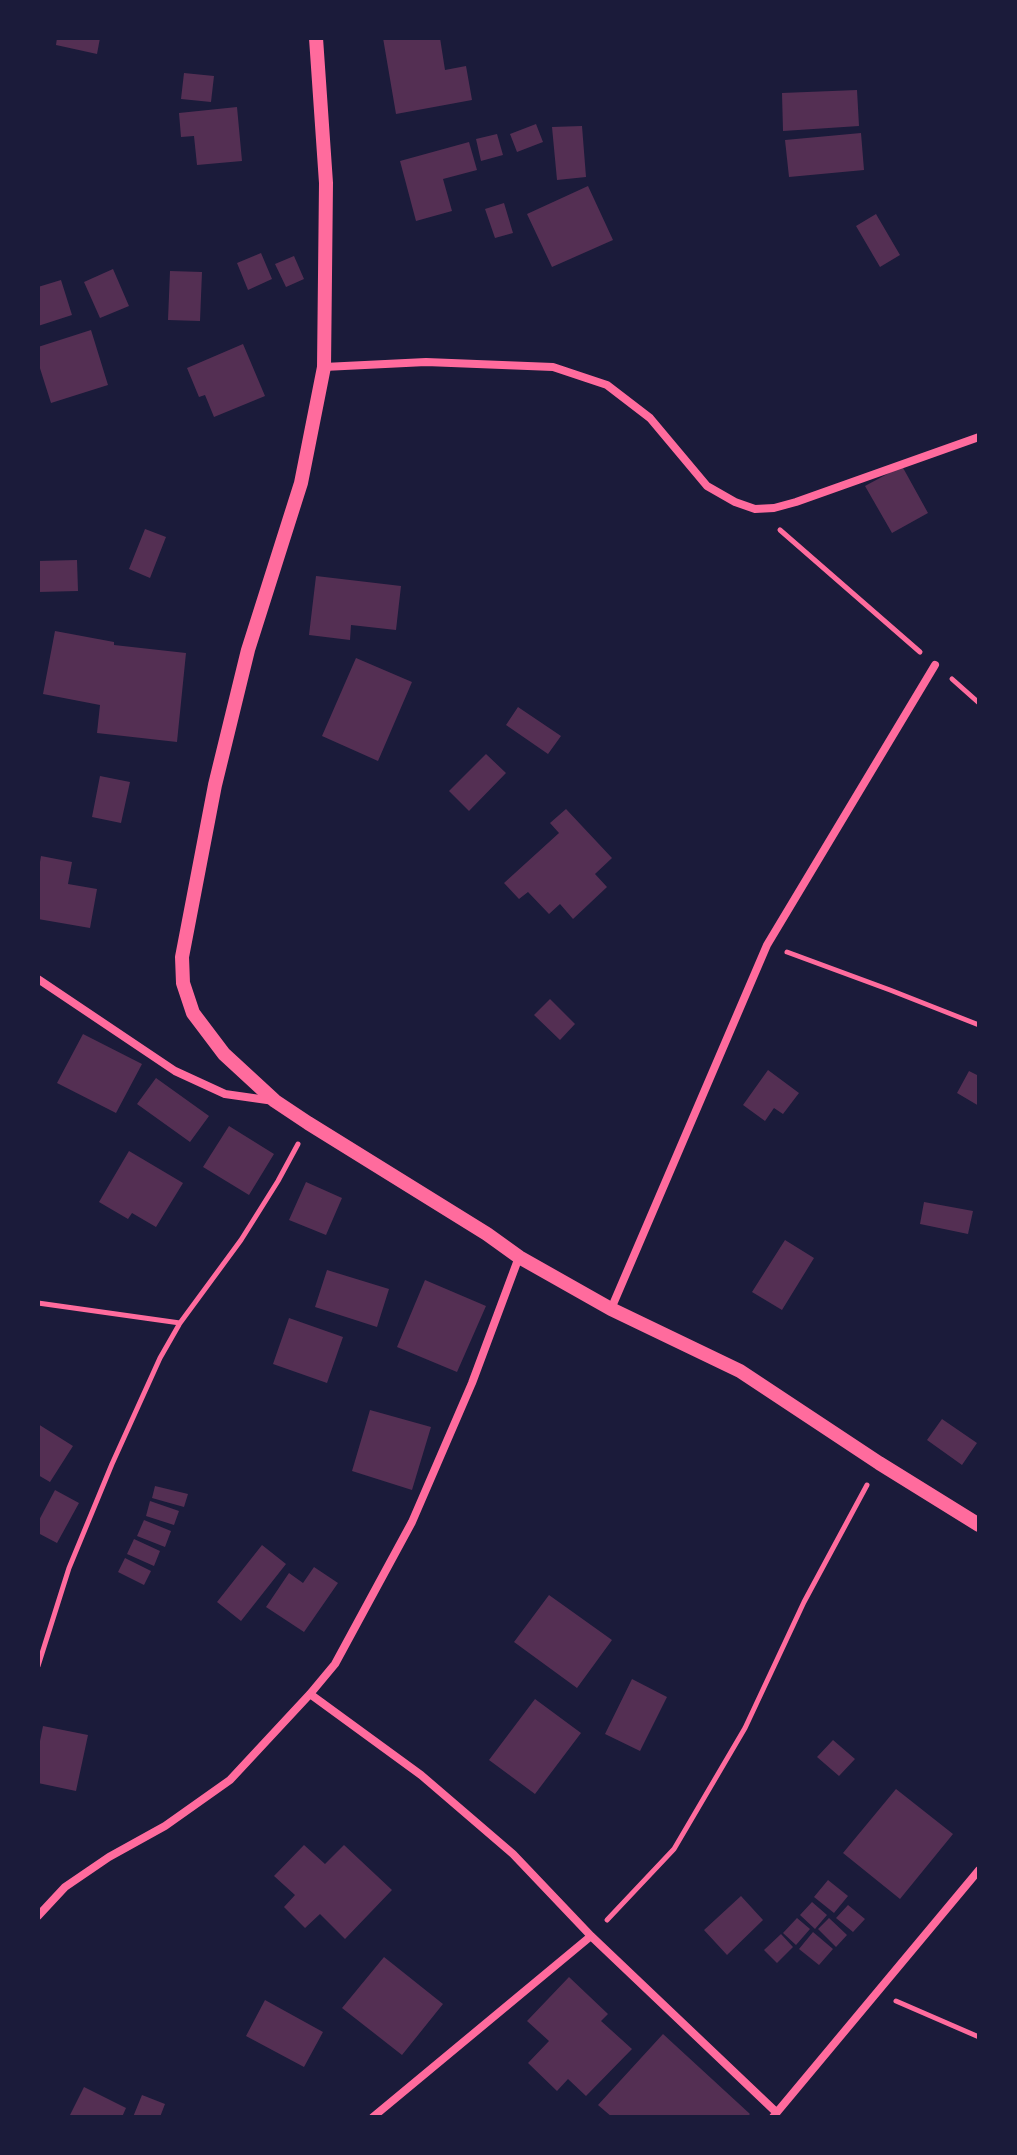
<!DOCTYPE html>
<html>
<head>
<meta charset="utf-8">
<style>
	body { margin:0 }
	#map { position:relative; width:1017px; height:2155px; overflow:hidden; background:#1b1b3a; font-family:Quicksand,sans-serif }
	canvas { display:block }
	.frame { position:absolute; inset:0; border:40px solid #1b1b3a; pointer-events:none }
</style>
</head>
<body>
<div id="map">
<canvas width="1017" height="2155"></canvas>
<div class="frame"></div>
</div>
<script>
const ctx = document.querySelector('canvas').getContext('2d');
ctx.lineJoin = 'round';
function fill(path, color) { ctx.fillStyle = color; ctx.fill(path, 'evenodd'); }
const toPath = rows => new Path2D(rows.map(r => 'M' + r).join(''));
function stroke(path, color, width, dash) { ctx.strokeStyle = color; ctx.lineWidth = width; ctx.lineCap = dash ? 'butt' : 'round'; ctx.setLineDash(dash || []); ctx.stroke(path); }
fill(toPath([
	[57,38,100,38,97,54,56,45],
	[383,38,440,38,445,70,466,66,472,100,396,114],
	[184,73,214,76,211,102,181,99],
	[857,90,859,126,783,131,782,93],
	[237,107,242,161,197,165,194,136,181,137,179,113],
	[536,124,543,142,517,152,510,134],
	[582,126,586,177,557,180,552,127],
	[861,133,864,170,789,177,785,140],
	[497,134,503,155,481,161,476,139],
	[469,142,477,170,443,179,452,211,416,221,400,161],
	[588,186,613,240,552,267,527,214],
	[504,203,513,233,495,238,485,209],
	[876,214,900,255,880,267,856,226],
	[261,253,272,279,248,290,237,263],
	[294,256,304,279,286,287,275,264],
	[113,269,129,306,100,318,84,282],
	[170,271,202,272,200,321,168,320],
	[61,280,72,315,38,326,38,287],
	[91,330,108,385,51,403,38,362,38,347],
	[243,344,265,396,214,417,205,395,199,397,187,368],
	[902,466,928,513,892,533,865,486],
	[145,529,166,537,150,578,129,569],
	[77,560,78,591,38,592,38,561],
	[316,576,401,586,396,630,351,625,350,640,309,635],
	[55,631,114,642,114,645,186,653,177,742,97,733,100,705,43,694],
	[356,658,412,682,378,761,322,736],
	[518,707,561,736,548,754,506,725],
	[486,754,506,773,469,811,449,791],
	[100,776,130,782,121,823,92,817],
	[566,809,612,858,595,874,607,887,573,919,560,904,549,914,528,892,519,899,504,883,559,833,550,823],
	[41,856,72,862,68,884,97,889,90,928,38,919,38,874],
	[550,999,575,1024,560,1040,534,1015],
	[83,1034,142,1064,116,1113,57,1083],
	[768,1070,799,1093,783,1114,774,1108,765,1121,743,1105],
	[969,1071,979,1076,979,1106,957,1093],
	[156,1078,209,1116,190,1142,137,1104],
	[229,1126,274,1154,249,1195,203,1167],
	[129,1151,183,1183,156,1227,132,1213,128,1219,99,1202],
	[306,1182,342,1198,326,1235,289,1220],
	[924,1202,973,1211,968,1234,920,1224],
	[785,1240,814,1258,782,1310,752,1292],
	[327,1270,389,1289,377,1327,315,1307],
	[425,1280,486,1306,457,1372,397,1347],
	[289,1318,343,1337,327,1383,273,1364],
	[370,1410,431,1427,412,1490,352,1471],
	[942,1419,977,1443,962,1465,927,1440],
	[38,1424,73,1446,50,1482,38,1475],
	[155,1486,188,1494,184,1507,152,1498],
	[55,1490,79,1503,57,1543,38,1533,38,1522],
	[150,1501,179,1511,174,1525,146,1516],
	[144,1520,171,1531,165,1547,137,1536],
	[134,1539,160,1551,154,1566,127,1554],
	[262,1545,286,1564,241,1621,217,1602],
	[125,1558,151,1571,144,1585,118,1572],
	[314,1567,338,1583,304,1632,266,1607,289,1573,303,1583],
	[549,1595,612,1640,577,1688,514,1642],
	[632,1679,667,1697,640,1751,605,1734],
	[535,1699,581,1733,535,1794,489,1760],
	[43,1726,88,1735,76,1791,38,1783,38,1751],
	[833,1740,855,1759,839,1776,817,1757],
	[896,1789,953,1834,900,1899,843,1853],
	[304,1845,325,1864,344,1845,392,1890,345,1939,320,1914,305,1928,284,1907,295,1895,274,1876],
	[828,1880,848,1896,834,1913,814,1897],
	[741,1896,763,1920,727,1955,704,1930],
	[812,1902,827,1915,815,1929,800,1915],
	[848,1905,865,1919,853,1932,836,1918],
	[797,1918,810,1929,796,1945,783,1933],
	[829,1918,847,1935,836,1947,818,1929],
	[813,1932,833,1949,819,1965,799,1949],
	[781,1934,793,1947,777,1963,764,1950],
	[384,1957,443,2004,402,2055,342,2008],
	[569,1977,608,2014,601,2021,632,2049,586,2096,568,2079,557,2091,528,2063,549,2041,527,2021],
	[265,2000,323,2032,304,2067,246,2036],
	[663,2034,750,2114,747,2117,612,2117,598,2105],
	[84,2087,126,2108,122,2117,69,2117],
	[142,2095,165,2104,160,2117,133,2117]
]), '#542f53');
stroke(toPath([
	[780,530,920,652],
	[952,679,979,703],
	[787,952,890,990,979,1025],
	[38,1303,180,1323],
	[38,1666,69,1568,112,1464,160,1358,180,1323,241,1240,278,1181,298,1144],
	[607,1920,674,1849,745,1728,804,1602,867,1485],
	[896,2001,979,2037]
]), '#ff6b9d', 5);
stroke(toPath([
	[324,367,426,362,553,367,607,385,650,418,707,486,735,502,755,509,774,508,796,502,979,437],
	[38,979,175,1071,225,1094,274,1101],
	[611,1309,767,945,935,665],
	[310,1694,421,1775,513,1854,591,1936,776,2112],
	[38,1916,65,1887,109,1857,165,1826,230,1780,310,1694,335,1664,412,1522,472,1383,519,1257],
	[373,2117,591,1936],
	[773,2117,979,1870]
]), '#ff6b9d', 8);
stroke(toPath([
	[316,38,326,183,324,367,301,483,248,650,215,785,182,957,183,983,193,1013,224,1054,275,1101,308,1123,487,1234,519,1257,611,1309,740,1371,879,1463,979,1525]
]), '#ff6b9d', 14);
</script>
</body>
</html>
